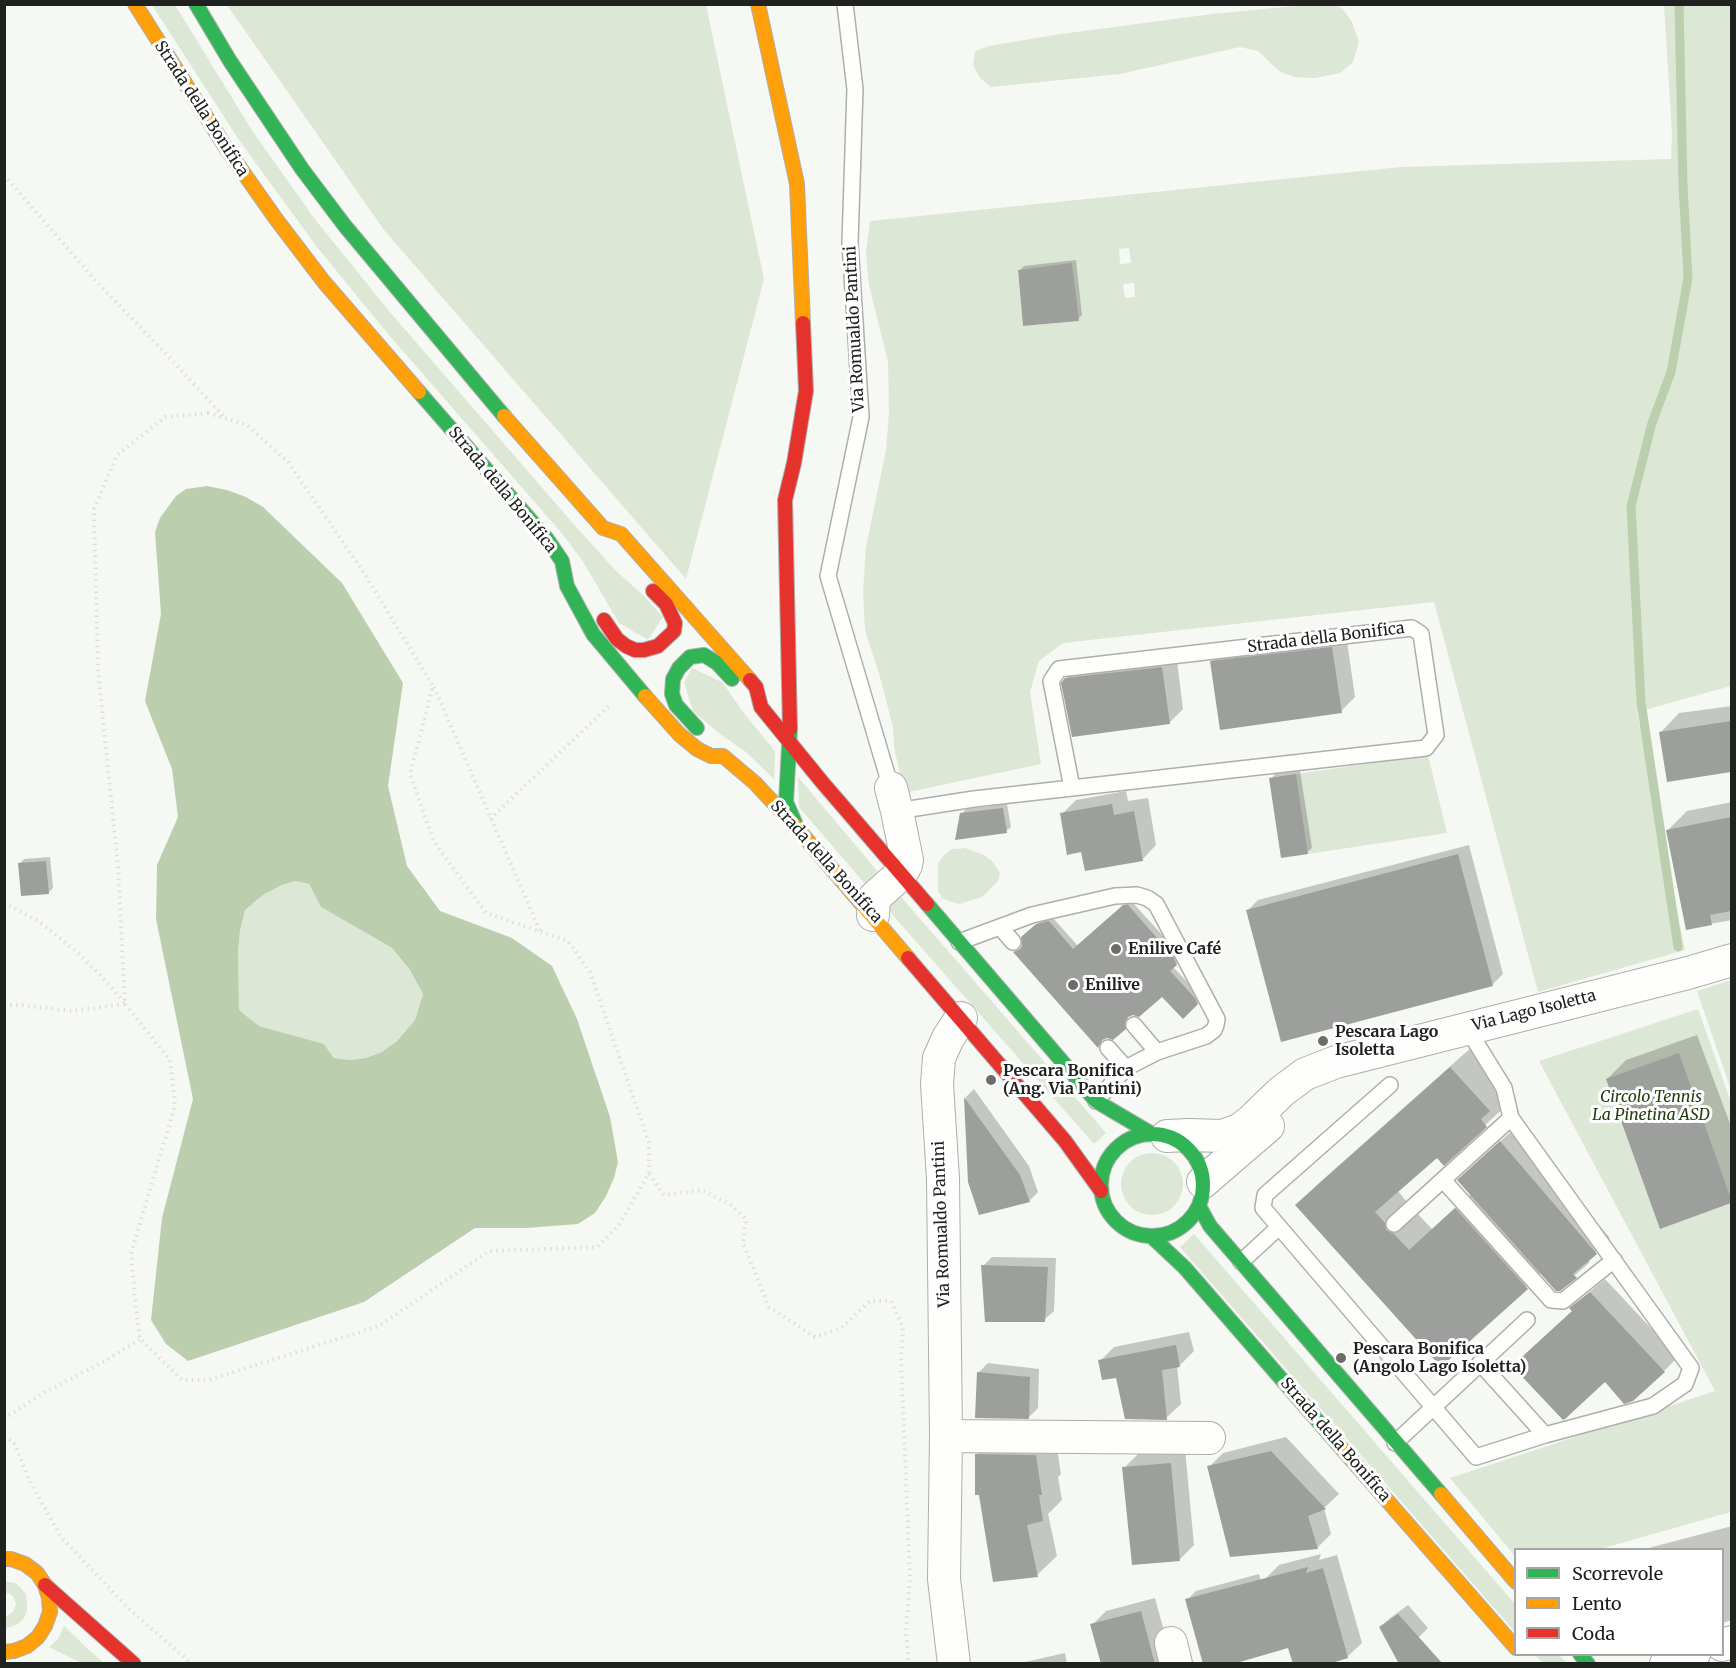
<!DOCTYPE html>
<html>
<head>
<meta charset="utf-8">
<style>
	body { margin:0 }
	#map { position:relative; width:1736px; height:1668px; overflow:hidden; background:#f5f8f3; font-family:Merriweather,serif }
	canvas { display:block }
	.frame { position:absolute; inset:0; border:6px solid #20221f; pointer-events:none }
	.legend { position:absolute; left:1514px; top:1548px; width:210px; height:108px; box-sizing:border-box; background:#fff; border:2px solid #a6a7a5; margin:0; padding:8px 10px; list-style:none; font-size:18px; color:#20221f }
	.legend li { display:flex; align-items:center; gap:12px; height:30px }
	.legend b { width:30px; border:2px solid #a6a7a5 }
</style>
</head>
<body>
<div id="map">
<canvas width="1736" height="1668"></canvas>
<div class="frame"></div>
<ul class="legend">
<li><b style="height:8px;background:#30b455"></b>Scorrevole</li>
<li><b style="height:8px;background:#ff9f0a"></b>Lento</li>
<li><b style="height:8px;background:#e5322d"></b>Coda</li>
</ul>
</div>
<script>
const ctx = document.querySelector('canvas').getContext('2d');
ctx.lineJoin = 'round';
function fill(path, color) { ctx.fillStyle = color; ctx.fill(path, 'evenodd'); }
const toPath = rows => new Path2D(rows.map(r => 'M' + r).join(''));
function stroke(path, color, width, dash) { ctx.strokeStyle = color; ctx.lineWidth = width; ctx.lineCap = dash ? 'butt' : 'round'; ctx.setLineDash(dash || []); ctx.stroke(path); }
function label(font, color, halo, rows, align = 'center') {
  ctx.font = font + ' Merriweather,serif'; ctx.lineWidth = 6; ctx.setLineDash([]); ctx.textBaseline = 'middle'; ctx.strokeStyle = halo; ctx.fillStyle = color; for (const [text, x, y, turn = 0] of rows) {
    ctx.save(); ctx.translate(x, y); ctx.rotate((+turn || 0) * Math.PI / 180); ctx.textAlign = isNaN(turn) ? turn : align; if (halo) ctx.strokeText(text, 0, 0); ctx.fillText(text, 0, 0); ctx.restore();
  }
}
fill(toPath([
	[152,5,175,5,253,132,314,218,389,311,571,521,614,569,646,598,663,617,648,640,619,623,582,560,560,531,388,334,317,247,239,140],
	[227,5,706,5,764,279,686,579,384,230],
	[1305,5,1333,5,1342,8,1352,22,1359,42,1353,62,1340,73,1315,78,1294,77,1279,71,1258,51,1240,47,1120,74,991,87,980,78,973,65,975,51,989,46,1054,35,1212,14],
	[1664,5,1731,5,1731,686,1637,712,1685,950,1538,992,1434,602,1063,643,1039,661,1030,692,1041,764,904,793,894,747,893,727,880,677,865,630,863,592,866,547,886,450,889,413,888,362,869,285,866,253,870,221,1401,167,1671,159,1672,134],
	[1129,248,1131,263,1120,264,1119,249],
	[1072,264,1078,321,1023,326,1018,270],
	[1134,283,1135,297,1125,298,1123,284],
	[692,668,722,682,746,716,775,751,774,779,746,752,720,734,693,711,684,682],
	[1428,755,1447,833,1308,854,1296,774],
	[798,777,884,879,871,891,799,807],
	[965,848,984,855,993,862,1000,873,998,881,982,897,959,904,943,899,938,891,938,864,943,856,952,849],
	[295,881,309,884,321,907,392,948,410,970,423,994,415,1020,397,1041,382,1052,366,1058,350,1060,334,1058,324,1044,259,1026,239,1010,238,952,240,931,245,910,263,895,282,885],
	[896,891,1106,1133,1094,1144,883,904],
	[1731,980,1732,980,1731,1090,1697,991],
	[1698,1009,1731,1102,1731,1512,1600,1549,1516,1550,1515,1556,1450,1478,1715,1391,1539,1061],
	'1121 1184a31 31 0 1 1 62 0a31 31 0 1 1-62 0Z',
	[1194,1234,1515,1604,1515,1632,1180,1247],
	[4,1581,15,1583,21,1588,26,1595,27,1603,27,1611,24,1618,18,1624,5,1629,5,1617,13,1612,16,1604,13,1596,5,1592],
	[64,1626,89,1650,104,1663,81,1663,49,1647,58,1639],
	[1535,1655,1559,1655,1567,1663,1543,1663]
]), '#dce8d5');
fill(toPath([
	[207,486,227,490,246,497,263,507,342,583,403,683,388,786,407,866,440,911,512,938,552,966,577,1019,610,1117,618,1162,614,1178,606,1196,595,1213,578,1224,526,1228,475,1228,364,1302,188,1361,166,1344,151,1320,162,1218,193,1099,156,919,157,865,178,817,172,769,145,701,161,614,155,532,160,518,176,496,186,489],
	[295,881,309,884,321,907,392,948,410,970,423,994,415,1020,397,1041,382,1052,366,1058,350,1060,334,1058,324,1044,259,1026,239,1010,238,952,240,931,245,910,263,895,282,885]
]), '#bbcfaf');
fill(toPath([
	[1076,260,1082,315,1078,319,1019,271,1024,266],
	[1346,634,1355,697,1341,711,1211,662,1225,648],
	[1176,653,1183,709,1169,723,1066,679,1080,665],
	[1732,706,1732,771,1668,780,1661,732,1679,713],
	[1300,771,1312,848,1307,852,1271,779,1275,774],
	[1126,791,1128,801,1148,798,1156,845,1142,860,1083,851,1062,814,1076,800],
	[1732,802,1732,920,1687,928,1668,830,1687,811],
	[1007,804,1011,827,1006,831,962,814,966,809],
	[1469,845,1503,974,1492,985,1248,910,1258,900],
	[50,857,53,888,49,892,19,864,24,859],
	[1128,902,1132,902,1176,950,1181,960,1173,967,1199,994,1202,999,1183,1017,1162,995,1128,1017,1129,1024,1125,1028,1104,1038,1099,1046,1015,952,1023,946,1023,938,1042,920,1053,918,1078,946],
	[1697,1035,1732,1129,1732,1202,1660,1227,1607,1079,1626,1060],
	[1473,1046,1508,1104,1444,1163,1437,1156,1398,1191,1406,1201,1408,1208,1416,1212,1432,1229,1471,1194,1473,1166,1515,1128,1610,1238,1587,1260,1590,1262,1559,1289,1541,1273,1441,1365,1297,1205,1319,1183],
	[974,1089,1029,1166,1038,1192,1029,1201,970,1181,966,1097],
	[992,1257,1056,1258,1054,1311,1044,1320,983,1266],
	[1605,1279,1678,1357,1664,1371,1571,1308],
	[1189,1332,1194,1351,1179,1366,1177,1366,1181,1404,1166,1418,1100,1361,1114,1347],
	[988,1363,1039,1369,1038,1408,1029,1417,979,1372],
	[996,1435,1055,1436,1061,1474,1058,1477,1062,1500,1048,1514,1057,1556,1037,1575,976,1455],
	[1286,1437,1339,1494,1324,1508,1331,1534,1317,1548,1209,1467,1223,1453],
	[1185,1449,1194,1545,1180,1559,1124,1468,1138,1454],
	[1732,1526,1732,1620,1722,1623,1722,1550,1641,1550],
	[1321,1554,1319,1560,1337,1555,1362,1643,1347,1657,1265,1579,1279,1565],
	[1259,1574,1279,1642,1187,1600,1196,1591],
	[1155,1598,1173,1664,1102,1664,1092,1625,1106,1611],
	[1408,1605,1428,1628,1419,1637,1391,1645,1381,1627,1390,1618],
	[1065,1653,1067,1664,1016,1664]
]), '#0003');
stroke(toPath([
	[1678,947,1641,702,1631,506,1652,423,1671,372,1688,278,1683,185,1679,4]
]), '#bbcfaf', 9);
fill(toPath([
	[1072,263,1079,321,1023,326,1018,270],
	[1332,647,1342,713,1220,730,1210,661],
	[1162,667,1170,724,1072,737,1061,683,1065,678],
	[1731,721,1731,772,1667,782,1659,732],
	[1296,774,1308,854,1281,858,1269,778],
	[1112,804,1114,815,1134,811,1143,861,1085,871,1081,852,1067,855,1060,813],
	[1003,808,1007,833,955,840,960,813],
	[1731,817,1731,911,1710,915,1712,925,1686,930,1666,830],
	[1458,854,1493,986,1281,1042,1246,910],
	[46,861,49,894,21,896,18,863],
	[1123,905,1128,905,1172,955,1177,965,1170,971,1195,998,1198,1004,1183,1019,1162,997,1139,1017,1133,1015,1128,1017,1125,1022,1126,1029,1113,1040,1107,1038,1102,1040,1098,1048,1013,952,1020,949,1022,945,1021,937,1036,924,1049,921,1073,949],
	[1679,1053,1731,1199,1731,1203,1660,1229,1606,1079],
	[1450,1067,1490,1111,1481,1119,1487,1127,1444,1166,1437,1158,1375,1212,1385,1223,1386,1230,1394,1234,1409,1250,1455,1208,1528,1289,1441,1367,1295,1205],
	[964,1097,1020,1175,1030,1202,979,1215,968,1182],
	[1500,1141,1597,1254,1573,1274,1577,1278,1560,1291,1556,1291,1457,1180],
	[981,1265,1048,1267,1045,1322,985,1322],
	[1590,1292,1665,1372,1633,1401,1624,1404,1605,1382,1565,1419,1563,1420,1512,1366,1572,1311,1569,1308],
	[1176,1345,1180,1367,1162,1370,1167,1420,1125,1419,1116,1378,1102,1380,1098,1360],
	[977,1372,1030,1377,1029,1419,975,1418],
	[1271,1451,1326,1509,1308,1516,1318,1549,1230,1557,1207,1466],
	[975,1454,1036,1455,1042,1495,1039,1495,1043,1521,1027,1525,1038,1577,993,1582,979,1495,975,1495],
	[1171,1463,1180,1561,1132,1565,1122,1467],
	[1308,1567,1306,1573,1323,1568,1348,1658,1329,1664,1293,1664,1288,1648,1233,1664,1203,1664,1185,1599],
	[1141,1611,1155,1664,1101,1664,1090,1624],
	[1398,1614,1443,1664,1399,1664,1379,1627]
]), '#9d9f9c');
const lane = toPath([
	[845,4,855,89,850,243,861,417,828,576,891,788],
	[897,811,974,799,1072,788,1426,748,1436,735,1421,634,1412,628,1059,669,1051,681,1072,788],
	[1000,927,1013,942],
	[959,942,1032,915,1115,896,1137,895,1147,898,1156,904,1217,1019,1216,1025,1214,1030,1206,1036,1157,1052,1126,1068,1096,1101],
	[1134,1025,1157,1052],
	[1467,1028,1504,1088,1511,1118,1691,1368,1685,1384,1653,1406,1545,1435],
	[1108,1048,1126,1068],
	[1390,1085,1265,1195,1263,1208,1476,1457,1545,1435,1480,1363],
	[1443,1180,1551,1300,1563,1301,1614,1260],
	[1394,1224,1511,1118],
	[1241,1262,1279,1227],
	[1395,1443,1527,1320]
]);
const street = toPath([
	[873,915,874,898,901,874,906,865,907,860,897,811,891,788],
	[1167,1136,1189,1135,1222,1136,1239,1130,1251,1121,1281,1092,1305,1074,1336,1062,1688,973,1732,960],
	[1203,1182,1268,1126],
	[946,1436,1209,1438],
	[1171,1643,1176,1664],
	[1722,1645,1732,1642],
	[954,1664,944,1579,946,1436,943,1179,937,1084,939,1058,948,1038,961,1018],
	[1666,1664,1694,1654]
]);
const fast = toPath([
	[196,4,230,61,302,169,345,226,504,416],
	[419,392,547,539,562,561,567,586,593,634,645,696],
	[697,728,676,705,672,694,673,679,679,668,690,657,704,655,717,663,732,679],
	[790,729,786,802,796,825],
	[927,904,1096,1101,1152,1134],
	'1101 1185a51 51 0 1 1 102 0a51 51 0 1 1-102 0Z',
	[1199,1206,1210,1226,1441,1494],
	[1151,1236,1185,1268,1337,1443],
	[1580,1654,1588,1664]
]);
const slow = toPath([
	[135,4,226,148,276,219,324,282,419,392],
	[758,4,797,184,803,323],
	[504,416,603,528,621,534,750,680],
	[645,696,679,734,697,749,711,756,723,756,755,783,796,827,908,958],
	[1337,1443,1516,1648],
	[1441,1494,1516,1582],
	[4,1559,11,1559,25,1564,37,1573,45,1585,49,1598,50,1612,45,1626,38,1637,27,1646,14,1651,4,1652]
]);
const jam = toPath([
	[604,620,617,639,626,646,635,650,644,650,658,646,674,631,675,623,666,604,653,591],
	[750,680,756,687,761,707,822,782,927,904],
	[790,729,785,500,794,463,806,391,803,323],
	[908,958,1065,1141,1101,1191],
	[45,1585,134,1664]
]);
stroke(lane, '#adafac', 18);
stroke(street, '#adafac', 34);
stroke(fast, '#adafac', 16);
stroke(slow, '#adafac', 16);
stroke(jam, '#adafac', 16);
stroke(toPath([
	[4,175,96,281,170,358,225,418],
	[208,413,247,425,288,462,364,573,433,686,410,774,434,842,486,913,568,941,590,972,649,1143,649,1173,619,1225,597,1247,489,1251,379,1326,208,1380,182,1380,140,1339,136,1309,131,1254,175,1105,170,1060,125,1004,118,867,98,670,94,509,117,455,165,417,208,413],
	[434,687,540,931],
	[490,819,612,703],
	[4,903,38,921,76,951,103,978,125,1003],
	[4,1005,20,1005,72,1011,125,1004],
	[649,1174,664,1195,702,1190,731,1205,746,1219,743,1243,769,1307,815,1337,841,1328,870,1301,891,1301,903,1327,901,1359,910,1577,906,1633,909,1664],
	[4,1419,45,1392,105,1361,140,1339],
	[4,1437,14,1442,29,1480,61,1537,129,1609,192,1664]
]), '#dedfde', 4, [1.5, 4.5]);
stroke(lane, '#fefefd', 15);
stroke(street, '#fefefd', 32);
stroke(fast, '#30b455', 14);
stroke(slow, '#ff9f0a', 14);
stroke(jam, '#e5322d', 14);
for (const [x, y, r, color] of [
	[1116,949,6,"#6b6d69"],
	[1073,985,6,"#6b6d69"],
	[1323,1041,6,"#6b6d69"],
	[991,1080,6,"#6b6d69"],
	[1341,1358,6,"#6b6d69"]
]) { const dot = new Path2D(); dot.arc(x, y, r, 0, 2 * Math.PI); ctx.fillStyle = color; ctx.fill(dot); stroke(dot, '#fff', 2); }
label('16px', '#20221f', '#fff', [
	["Strada della Bonifica",201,109,57],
	["Via Romualdo Pantini",855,329,-93],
	["Strada della Bonifica",502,490,50],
	["Strada della Bonifica",1326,638,-7],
	["Strada della Bonifica",826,862,48],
	["Via Lago Isoletta",1534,1011,-14],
	["Via Romualdo Pantini",942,1224,-92],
	["Strada della Bonifica",1335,1440,49]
]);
label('bold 16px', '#20221f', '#fff', [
	["Enilive Café",1128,949],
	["Enilive",1085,985],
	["Pescara Lago",1335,1032],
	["Isoletta",1335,1050],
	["Pescara Bonifica",1003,1071],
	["(Ang. Via Pantini)",1003,1089],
	["Pescara Bonifica",1353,1349],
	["(Angolo Lago Isoletta)",1353,1367]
], 'left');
label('italic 16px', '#233d0e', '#fff', [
	["Circolo Tennis",1651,1097],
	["La Pinetina ASD",1651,1115]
]);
</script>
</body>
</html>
